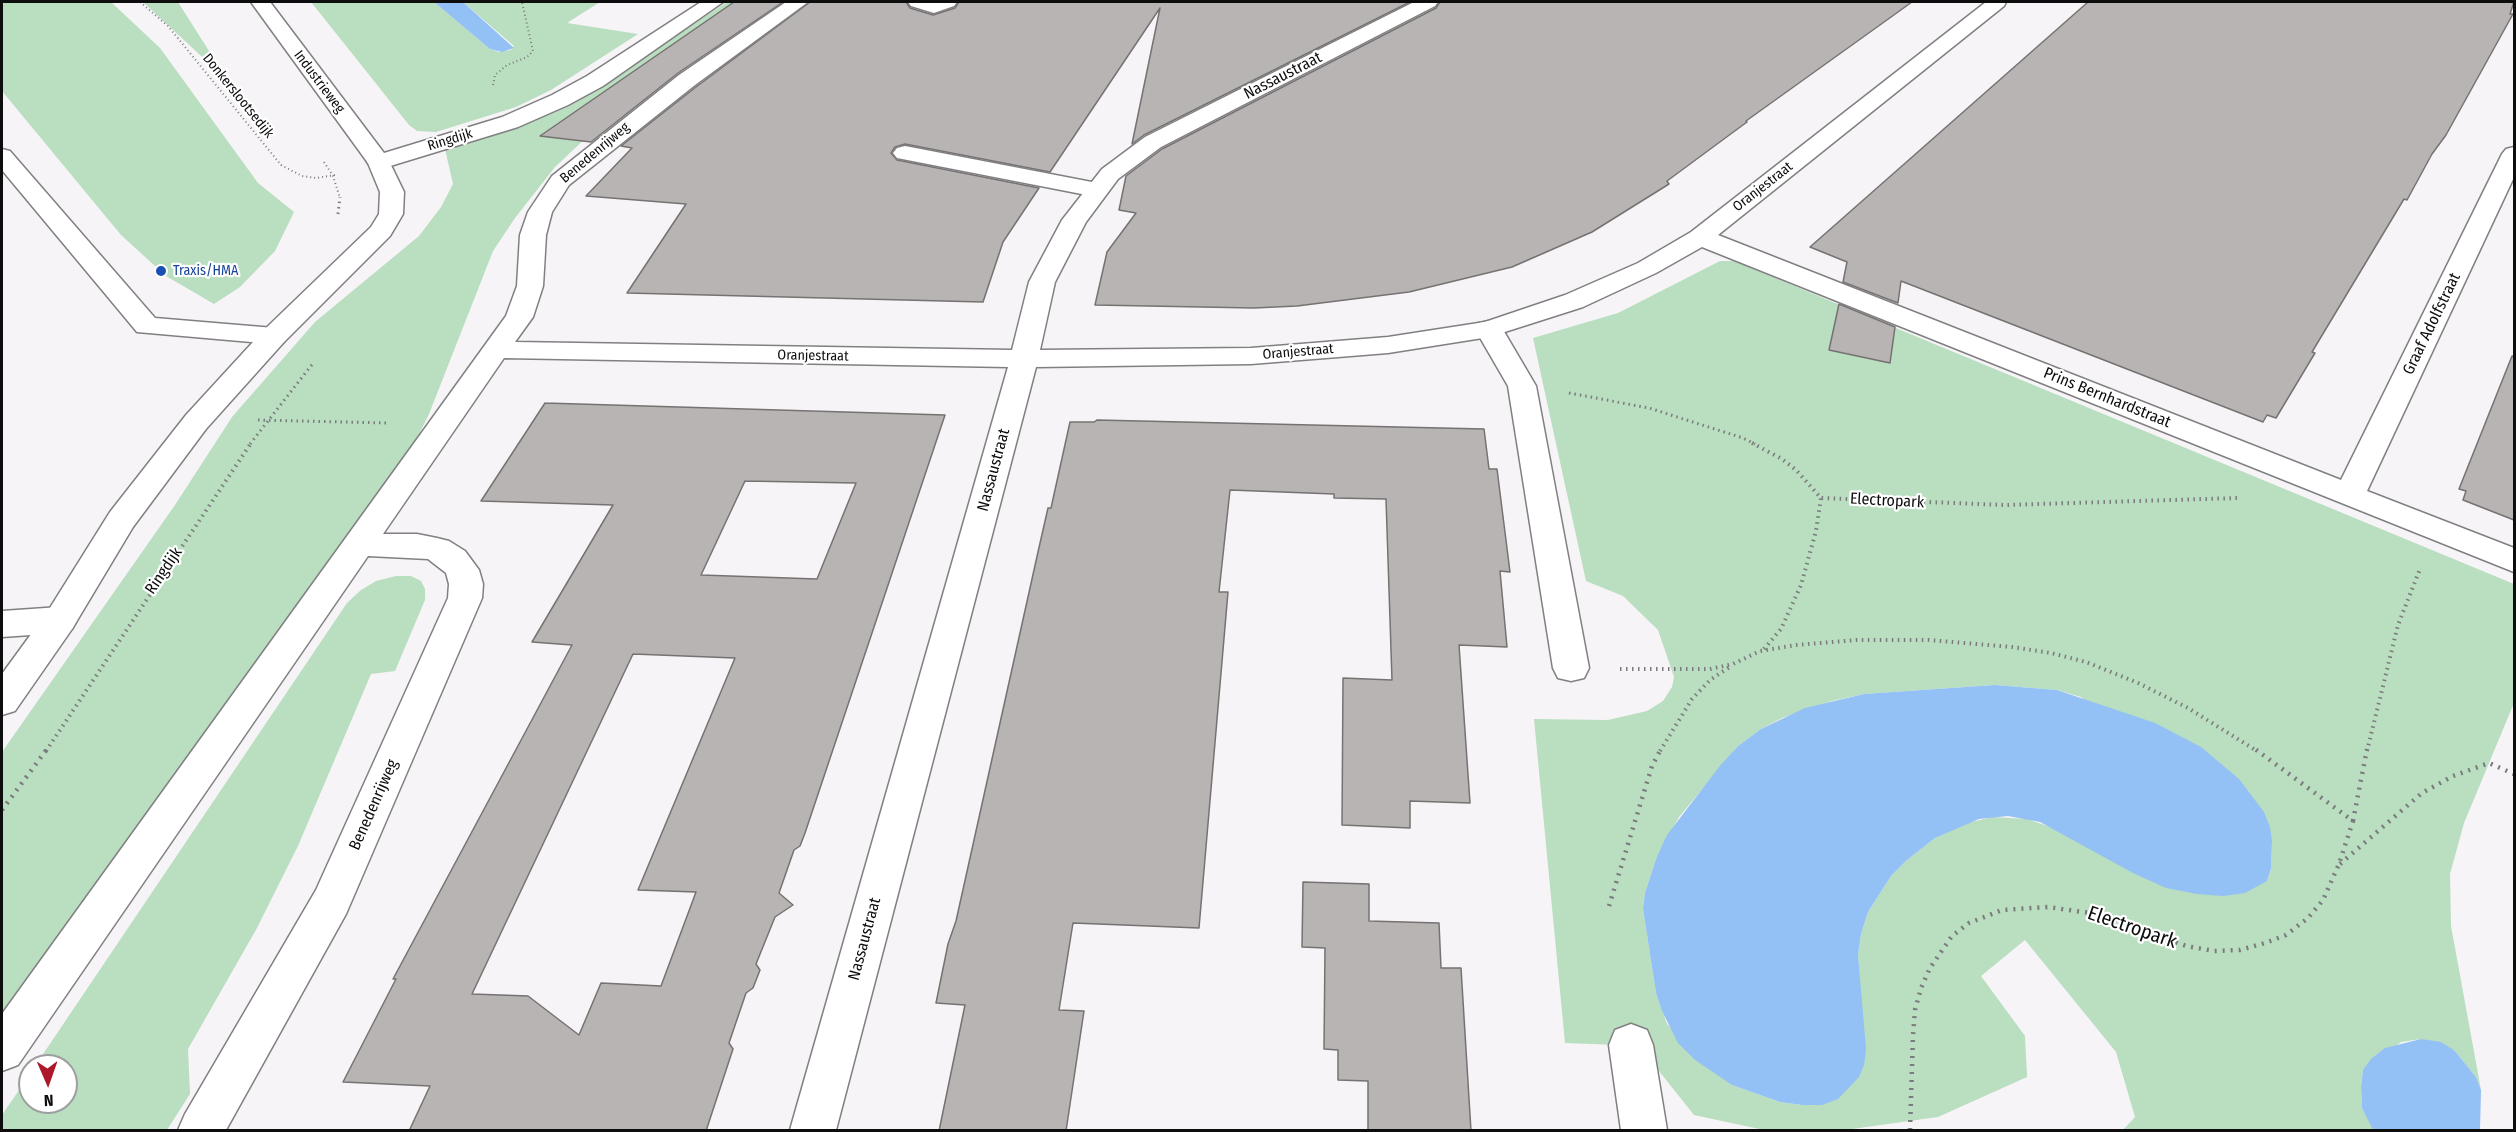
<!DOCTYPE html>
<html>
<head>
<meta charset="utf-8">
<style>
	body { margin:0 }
	#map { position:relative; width:2516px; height:1132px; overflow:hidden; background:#f6f4f7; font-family:"Fira Sans Condensed",sans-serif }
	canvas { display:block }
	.frame { position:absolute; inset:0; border:3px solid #0e0d0e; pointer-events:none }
	.north { position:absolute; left:18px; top:1054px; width:60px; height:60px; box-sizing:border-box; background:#fff; border:2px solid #9f9e9f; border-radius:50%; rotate:178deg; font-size:16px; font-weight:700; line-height:24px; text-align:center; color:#0e0d0e }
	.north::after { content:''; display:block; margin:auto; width:21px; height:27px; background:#ac1829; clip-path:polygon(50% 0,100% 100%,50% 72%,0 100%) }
</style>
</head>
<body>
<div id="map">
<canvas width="2516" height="1132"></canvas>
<div class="frame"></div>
<div class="north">N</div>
</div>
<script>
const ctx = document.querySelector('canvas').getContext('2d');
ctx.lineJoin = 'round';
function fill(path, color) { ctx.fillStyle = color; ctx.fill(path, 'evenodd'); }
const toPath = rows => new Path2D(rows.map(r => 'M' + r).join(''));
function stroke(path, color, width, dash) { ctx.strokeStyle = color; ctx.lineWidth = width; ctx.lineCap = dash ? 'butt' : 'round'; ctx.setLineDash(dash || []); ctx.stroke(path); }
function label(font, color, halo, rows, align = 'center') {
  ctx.font = font + ' "Fira Sans Condensed",sans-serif'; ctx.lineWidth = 4.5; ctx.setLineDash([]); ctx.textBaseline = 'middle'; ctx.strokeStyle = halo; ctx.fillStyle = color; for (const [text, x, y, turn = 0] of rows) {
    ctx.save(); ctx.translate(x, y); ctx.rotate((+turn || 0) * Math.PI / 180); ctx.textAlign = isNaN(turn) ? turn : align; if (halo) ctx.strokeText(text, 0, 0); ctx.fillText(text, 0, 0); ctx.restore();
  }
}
fill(toPath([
	[2,2,111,2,160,48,258,183,294,212,275,251,240,287,214,304,166,276,121,235,2,91],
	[143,2,178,2,228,81],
	[311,2,434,2,490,49,499,52,511,50,514,46,463,2,600,2,567,23,638,34,551,90,516,107,436,132,417,131,409,125],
	[727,2,781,2,605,120,555,167,515,218,493,251,429,414,396,481,241,697,2,1012,2,752,175,505,232,417,315,322,419,236,441,207,453,184,445,149,512,129,555,111,597,88],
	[1720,261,1734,261,2514,584,2514,703,2464,823,2450,874,2451,926,2481,1090,2476,1077,2455,1051,2421,1039,2401,1042,2363,1070,2361,1087,2362,1108,2374,1130,2123,1130,2135,1117,2116,1052,2025,940,1981,976,2025,1036,2027,1077,1938,1117,1845,1130,1764,1130,1694,1115,1647,1056,1645,1046,1565,1043,1534,719,1608,720,1647,711,1663,701,1672,687,1674,677,1658,630,1623,596,1586,581,1533,338,1618,313],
	[1995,685,2057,690,2081,697,2272,842,2271,870,2267,881,2053,828,2027,819,1993,817,1967,823,1935,838,1907,860,1891,876,1868,912,1861,934,1858,955,1860,988,1822,1105,1802,1105,1780,1102,1732,1085,1667,1024,1656,993,1643,909,1645,893,1656,859,1679,817,1738,746,1761,729,1782,718,1832,701,1864,694],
	[396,576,411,576,421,581,425,589,425,600,395,671,371,674,298,846,257,928,188,1049,190,1094,167,1130,2,1130,2,1115,30,1074,30,1102,66,1102,66,1066,35,1066,347,603,361,590,376,581]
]), '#b9dec0');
fill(toPath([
	[434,2,463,2,514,48,502,52,490,49],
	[1995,685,2057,690,2155,723,2201,747,2239,779,2264,812,2270,827,2272,842,2271,869,2267,881,2245,893,2223,896,2197,894,2166,888,2133,873,2040,822,2008,816,1979,819,1935,838,1907,860,1891,876,1868,912,1861,934,1858,955,1866,1049,1864,1065,1859,1077,1838,1099,1822,1105,1802,1105,1780,1102,1732,1085,1695,1060,1678,1043,1662,1011,1656,993,1643,909,1645,893,1656,859,1667,835,1719,767,1738,746,1761,729,1805,708,1864,694],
	[2421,1039,2441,1042,2455,1051,2476,1077,2481,1090,2480,1130,2374,1130,2372,1128,2362,1108,2361,1087,2363,1070,2371,1059,2385,1048]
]), '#93c0f5');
const building = toPath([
	[734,2,783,2,678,73,591,142,540,136,734,2],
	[810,2,906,2,910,8,933,15,955,8,959,2,1410,2,1144,135,1132,144,1160,8,1050,172,905,144,895,147,891,153,897,160,1039,188,1003,242,983,302,627,293,686,204,586,196,632,148,621,146,696,87,810,2],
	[1440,2,1912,2,1746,121,1747,122,1667,181,1669,184,1592,232,1512,267,1409,292,1297,306,1254,308,1095,305,1107,252,1136,213,1119,210,1126,176,1162,149,1436,8,1440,2],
	[2088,2,2514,2,2510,14,2513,14,2446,135,2432,154,2407,200,2404,199,2312,352,2315,353,2276,418,2267,415,2263,422,1901,281,1898,303,1843,282,1847,262,1810,247,2088,2],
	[1839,304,1895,327,1890,363,1829,350,1839,304],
	[2512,356,2514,357,2514,520,2463,500,2466,491,2459,489,2512,356],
	[545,403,945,415,805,833,800,846,794,850,779,893,793,905,775,917,756,964,760,970,753,988,746,993,729,1043,733,1049,706,1131,409,1131,430,1086,343,1082,396,979,393,979,572,645,532,642,613,505,481,501,545,403],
	[745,481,856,483,817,579,701,575,745,481],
	[633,654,735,658,638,890,696,892,661,986,601,983,579,1035,528,996,472,994,633,654],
	[1097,420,1484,429,1489,469,1497,469,1510,572,1500,571,1507,647,1459,645,1470,803,1410,801,1410,828,1342,825,1343,678,1392,680,1386,499,1334,498,1334,494,1230,490,1219,592,1228,592,1199,928,1073,923,1059,1010,1084,1011,1066,1131,939,1131,965,1005,936,1003,948,944,956,921,1038,552,1048,508,1051,508,1070,422,1094,422,1097,420],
	[1303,882,1369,884,1369,921,1439,923,1441,968,1461,968,1471,1131,1368,1131,1368,1081,1338,1080,1338,1050,1324,1049,1325,948,1302,947,1303,882]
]);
fill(building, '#b7b4b3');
stroke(building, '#767272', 1.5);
const lane = toPath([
	[905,146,1097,183,1105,185,1109,190,1105,195,1097,197,897,158,893,153,897,148,905,146],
	[1489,321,1499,323,1536,386,1589,668,1584,678,1571,681,1558,678,1553,668,1508,386,1475,329,1479,323,1489,321]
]);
const street = toPath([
	[701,2,723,2,603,86,568,105,518,127,387,167,379,169,371,167,367,162,371,157,502,117,552,95,587,76,701,2],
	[786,2,808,2,695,85,569,185,552,212,546,235,543,286,533,317,515,342,1012,350,1029,282,1062,220,1102,169,1145,137,1414,2,1438,2,1435,6,1161,147,1118,179,1086,222,1055,282,1040,350,1251,348,1388,337,1485,322,1565,295,1638,263,1691,232,1986,2,2006,2,2004,6,1718,235,2341,480,2502,154,2506,149,2514,147,2514,177,2367,491,2514,548,2514,572,1702,247,1656,273,1583,307,1489,337,1388,353,1251,364,1036,367,836,1130,790,1130,1008,367,504,358,383,534,417,534,437,538,449,541,465,551,479,570,483,584,482,598,346,914,226,1130,178,1130,185,1114,316,890,448,598,449,584,446,573,428,559,368,556,18,1065,2,1071,2,1014,506,316,517,286,520,235,528,212,552,176,679,75,786,2],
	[908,2,957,2,954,6,934,13,911,6,908,2],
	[2,149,10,151,155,318,274,328,284,330,288,336,284,342,274,344,137,332,2,170,2,149],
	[60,607,72,611,77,620,72,629,60,633,2,637,2,611,60,607],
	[1631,1024,1647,1030,1653,1045,1667,1130,1621,1130,1609,1045,1615,1030,1631,1024]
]);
const secondary = toPath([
	[251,2,270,2,387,157,404,192,403,214,390,236,284,342,206,429,133,527,72,629,15,711,2,715,2,674,48,611,110,512,186,415,264,330,371,227,379,214,380,192,368,163,251,2]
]);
stroke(lane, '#817f82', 3);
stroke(street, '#817f82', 3);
stroke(secondary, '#817f82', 3);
stroke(toPath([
	[140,2,168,26,281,165,302,176,316,178,335,175],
	[493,85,495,75,507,65,527,57,533,51,522,2],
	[324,162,333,176,340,198]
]), '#7b7a7c', 2, [1, 3]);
stroke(toPath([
	[338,214,340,197],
	[1569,393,1649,408,1743,438,1755,444],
	[258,420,389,423],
	[250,444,314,362]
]), '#7b7a7c', 3, [1.5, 4]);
stroke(toPath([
	[1752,443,1782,459,1796,470,1821,498,2006,505,2238,498],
	[1764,649,1781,629,1801,585,1816,531,1821,498],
	[1620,669,1710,669,1733,664,1760,651,1796,645,1856,640,1929,640,2012,647,2051,653,2086,662,2138,683,2188,708,2257,751],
	[46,751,251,443],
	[1660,751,1692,699,1710,680,1731,666],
	[2367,751,2398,625,2420,569]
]), '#7b7a7c', 4, [1.5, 4.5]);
stroke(toPath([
	[2,810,47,749],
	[2353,821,2367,749],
	[2340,864,2422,793,2453,776,2489,763,2514,774],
	[1609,906,1652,766,1661,749],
	[1910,1130,1913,1035,1915,1010,1921,988,1930,968,1952,936,1969,923,2002,910,2048,907,2104,915,2186,946,2214,951,2240,950,2265,943,2286,935,2308,918,2323,900,2339,864,2353,821,2255,749]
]), '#7b7a7c', 4.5, [2, 6]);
fill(lane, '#fff');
fill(street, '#fff');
fill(secondary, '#fff');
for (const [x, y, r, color] of [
	[161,271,6,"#1a4fb4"]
]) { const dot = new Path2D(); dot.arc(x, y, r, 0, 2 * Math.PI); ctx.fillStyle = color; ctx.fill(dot); stroke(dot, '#fff', 2); }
label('14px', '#0e0d0e', '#fff', [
	["Industrieweg",319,82,53],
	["Donkerslootsedijk",238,96,51],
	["Ringdijk",450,140,-17],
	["Benedenrijweg",595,153,-40],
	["Oranjestraat",1763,187,-38],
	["Oranjestraat",1298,352,-5],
	["Oranjestraat",813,356,1]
]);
label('14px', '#164399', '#fff', [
	["Traxis/HMA",173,271]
], 'left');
label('16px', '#0e0d0e', '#fff', [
	["Nassaustraat",1283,76,-27],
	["Graaf Adolfstraat",2432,324,-64],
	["Prins Bernhardstraat",2107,398,22],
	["Nassaustraat",994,470,-75],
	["Electropark",1887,501,3],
	["Ringdijk",164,571,-56],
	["Benedenrijweg",374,805,-66],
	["Nassaustraat",865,939,-75]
]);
label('20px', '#0e0d0e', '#fff', [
	["Electropark",2132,928,19]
]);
</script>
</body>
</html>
